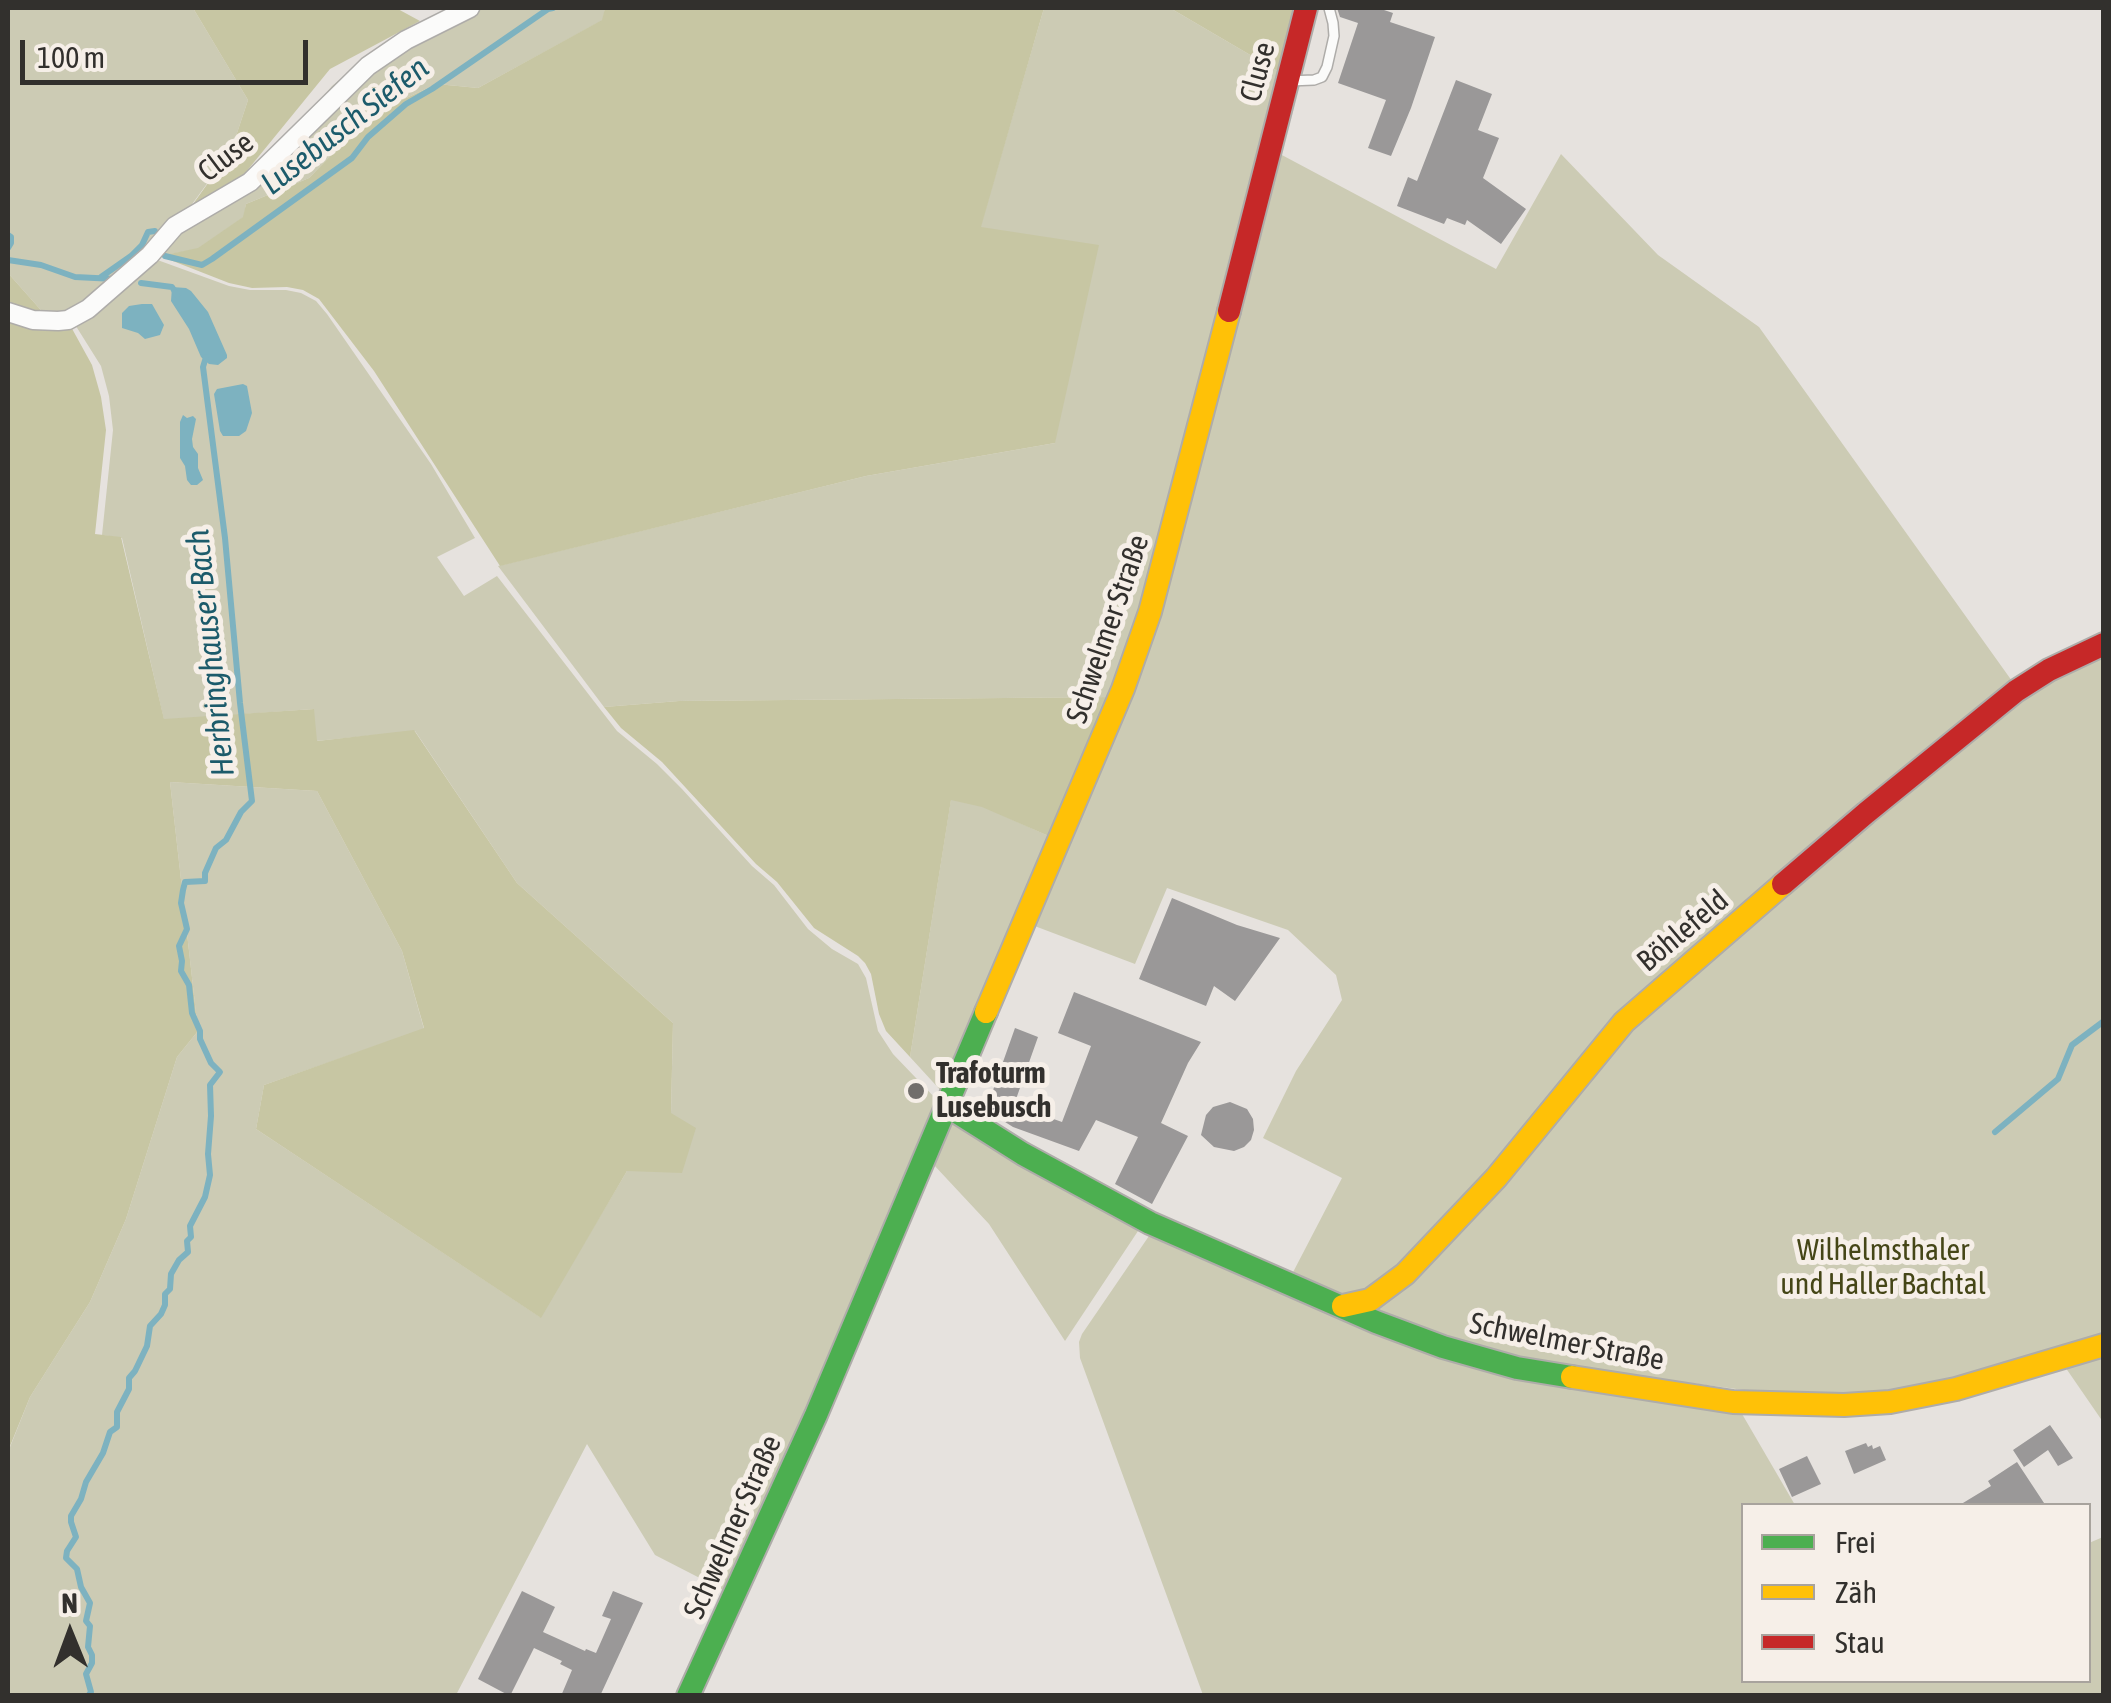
<!DOCTYPE html>
<html>
<head>
<meta charset="utf-8">
<style>
	body { margin:0 }
	#map { position:relative; width:2111px; height:1703px; overflow:hidden; background:#e6e2de; font-family:"Asap Condensed",sans-serif }
	canvas { display:block }
	.frame { position:absolute; inset:0; border:10px solid #32302d; pointer-events:none }
	.legend { position:absolute; left:1741px; top:1503px; width:350px; height:180px; box-sizing:border-box; background:#f6efe8; border:2px solid #a8a39d; margin:0; padding:12px 18px; list-style:none; font-size:30px; color:#32302d }
	.legend li { display:flex; align-items:center; gap:20px; height:50px }
	.legend b { width:50px; border:2px solid #a8a39d }
	.north { position:absolute; left:20px; top:1583px; width:100px; height:100px; -webkit-text-stroke:8px #f6efe8; paint-order:stroke; rotate:359deg; font-size:28px; font-weight:700; line-height:40px; text-align:center; color:#32302d }
	.north::after { content:''; display:block; margin:auto; width:35px; height:45px; background:#32302d; clip-path:polygon(50% 0,100% 100%,50% 72%,0 100%) }
	.scale { position:absolute; left:20px; top:40px; width:288px; height:45px; box-sizing:border-box; border:5px solid #32302d; border-top:0; padding-left:12px; font-size:30px; line-height:35px; white-space:nowrap; color:#32302d; -webkit-text-stroke:8px #f6efe8; paint-order:stroke }
</style>
</head>
<body>
<div id="map">
<canvas width="2111" height="1703"></canvas>
<div class="frame"></div>
<ul class="legend">
<li><b style="height:12px;background:#4caf50"></b>Frei</li>
<li><b style="height:12px;background:#ffc107"></b>Zäh</li>
<li><b style="height:12px;background:#c62828"></b>Stau</li>
</ul>
<div class="north">N</div>
<div class="scale">100 m</div>
</div>
<script>
const ctx = document.querySelector('canvas').getContext('2d');
ctx.lineJoin = 'round';
function fill(path, color) { ctx.fillStyle = color; ctx.fill(path, 'evenodd'); }
const toPath = rows => new Path2D(rows.map(r => 'M' + r).join(''));
function stroke(path, color, width, dash) { ctx.strokeStyle = color; ctx.lineWidth = width; ctx.lineCap = dash ? 'butt' : 'round'; ctx.setLineDash(dash || []); ctx.stroke(path); }
function label(font, color, halo, rows, align = 'center') {
  ctx.font = font + ' "Asap Condensed",sans-serif'; ctx.lineWidth = 10; ctx.setLineDash([]); ctx.textBaseline = 'middle'; ctx.strokeStyle = halo; ctx.fillStyle = color; for (const [text, x, y, turn = 0] of rows) {
    ctx.save(); ctx.translate(x, y); ctx.rotate((+turn || 0) * Math.PI / 180); ctx.textAlign = isNaN(turn) ? turn : align; if (halo) ctx.strokeText(text, 0, 0); ctx.fillText(text, 0, 0); ctx.restore();
  }
}
fill(toPath([
	[8,8,193,8,248,100,231,151,187,211,86,306,47,317,8,273],
	[471,8,605,8,603,20,478,88,437,84,371,114,309,178,246,204,244,217,198,249,160,256,169,236,218,206,304,119,332,86,360,63],
	[1044,8,1170,8,1281,73,1169,519,1113,697,679,701,604,707,498,566,866,476,1055,443,980,228],
	[1280,154,1496,269,1561,154,1658,255,1759,327,2017,688,1688,959,1402,1271,1349,1302,1290,1278,1342,1178,1263,1138,1296,1071,1342,1000,1336,975,1288,930,1167,888,1135,964,1032,925,1158,617],
	[152,258,229,286,250,290,286,290,301,293,316,301,327,314,431,464,475,538,437,557,464,596,497,576,617,731,657,764,682,789,752,866,774,885,808,929,832,949,858,964,866,978,878,1031,893,1054,938,1101,727,1592,655,1555,587,1444,456,1695,8,1695,8,1452,30,1397,90,1302,126,1219,177,1057,198,1031,170,782,317,791,402,951,424,1029,264,1085,256,1129,540,1317,627,1171,671,1113,673,1023,517,883,415,731,316,741,313,709,164,720,122,538,102,535,113,430,109,396,101,366,74,323],
	[2103,647,2103,1339,1932,1387,1820,1400,1501,1358,1357,1306,1605,1046,1920,771],
	[951,799,982,806,1051,837,943,1093,910,1057],
	[950,1112,1142,1225,1065,1341,989,1224,933,1164],
	[1151,1233,1376,1326,1738,1407,1795,1505,1744,1506,1744,1680,2088,1680,2089,1543,2103,1537,2103,1695,1203,1695,1080,1358,1079,1342,1082,1334],
	[2103,1348,2103,1422,2061,1361]
]), '#cccbb4');
fill(toPath([
	[193,8,396,8,420,21,330,69,237,183,188,211,231,151,248,100],
	[605,8,1044,8,981,227,1099,245,1055,443,866,476,500,566,374,371,319,299,303,290,287,287,252,288,229,283,160,256,198,248,243,217,246,204,309,178,371,114,437,84,478,88,602,20],
	[1170,8,1298,8,1281,73],
	[8,273,47,317,70,325,92,365,101,397,106,430,95,534,121,537,164,719,314,709,317,741,414,730,517,883,673,1023,671,1113,696,1128,682,1173,627,1171,541,1318,256,1129,264,1085,424,1028,402,951,317,791,170,782,198,1031,177,1057,126,1219,90,1302,30,1397,8,1451],
	[1113,697,1051,837,982,807,951,800,910,1057,886,1031,879,1014,871,974,865,963,858,956,814,928,777,882,756,864,662,762,621,728,604,707,679,701]
]), '#c7c6a3');
fill(toPath([
	[172,287,186,288,191,291,208,312,227,355,227,358,218,365,209,364,201,357,189,329,171,301],
	[142,304,152,304,164,325,160,335,145,339,138,333,122,328,122,313,129,306],
	[243,384,247,386,252,413,246,431,239,436,223,436,220,431,214,394,217,389],
	[183,415,187,418,193,416,196,419,192,439,193,447,198,454,198,468,203,480,197,485,191,485,187,480,185,466,180,458,180,422]
]), '#7db2c0');
stroke(toPath([
	[8,235,11,237,11,243,8,248],
	[165,256,202,265,212,259,352,158,368,137,406,104,432,89,548,9,553,8],
	[8,260,41,265,75,277,115,279],
	[101,277,131,256,142,245,148,232,155,231],
	[141,283,172,287,177,295],
	[1995,1132,2058,1079,2072,1045,2104,1021],
	[88,1696,91,1692,86,1674,92,1663,92,1655,88,1647,90,1626,86,1621,90,1603,81,1587,77,1569,66,1558,67,1551,76,1537,71,1522,71,1516,81,1499,86,1482,103,1453,110,1432,117,1427,117,1412,129,1389,129,1378,135,1371,147,1346,150,1326,161,1314,165,1305,165,1294,170,1289,171,1274,179,1260,188,1252,187,1241,191,1237,190,1226,205,1197,210,1175,208,1154,211,1116,210,1085,220,1072,211,1063,200,1039,200,1031,192,1013,189,985,181,971,182,961,179,946,187,929,181,903,183,890,185,882,205,881,205,873,216,848,226,840,241,812,252,801,240,703,225,538,203,367,206,357]
]), '#7db2c0', 6);
fill(toPath([
	[1337,8,1385,8,1384,10,1393,13,1390,22,1435,37,1411,108,1391,156,1368,148,1386,100,1338,83,1358,23,1340,17],
	[1456,80,1492,94,1478,130,1499,138,1483,178,1526,209,1501,244,1467,220,1465,225,1447,218,1444,224,1397,206,1408,177,1417,181],
	[1172,898,1237,925,1280,938,1235,1001,1214,986,1206,1006,1139,979],
	[1074,992,1201,1042,1188,1063,1161,1123,1188,1136,1152,1204,1115,1184,1138,1137,1096,1120,1079,1151,1013,1127,986,1110,1015,1028,1038,1037,1015,1102,1019,1104,1017,1106,1062,1122,1091,1046,1058,1033],
	[1230,1102,1247,1109,1253,1119,1254,1130,1251,1140,1244,1147,1234,1151,1214,1147,1201,1135,1206,1115,1213,1107],
	[2050,1425,2073,1458,2058,1466,2048,1450,2024,1467,2013,1450],
	[1866,1443,1868,1447,1872,1445,1873,1449,1880,1446,1886,1460,1854,1474,1845,1451],
	[1807,1456,1821,1484,1792,1497,1779,1469],
	[2017,1462,2046,1506,1958,1506,1991,1486,1988,1481],
	[522,1591,555,1607,543,1632,585,1651,586,1649,596,1653,611,1619,602,1616,613,1591,643,1603,600,1696,561,1696,572,1670,560,1664,562,1661,534,1648,510,1696,478,1679]
]), '#9a9898');
const lane = toPath([
	[1289,81,1314,80,1322,77,1327,67,1334,36,1333,23,1329,8]
]);
const street = toPath([
	[8,312,33,320,58,321,68,320,88,309,150,255,175,226,250,182,368,66,406,40,470,8]
]);
const fast = toPath([
	[947,1106,1023,1154,1150,1223,1376,1322,1443,1347,1517,1368,1572,1377],
	[688,1696,816,1415,986,1012]
]);
const slow = toPath([
	[986,1012,1123,689,1150,612,1229,311],
	[1343,1306,1370,1300,1405,1274,1496,1178,1624,1022,1783,884],
	[1572,1377,1733,1402,1844,1405,1890,1402,1956,1389,2104,1345]
]);
const jam = toPath([
	[1229,311,1306,8],
	[1783,884,1866,813,2016,691,2049,670,2104,644]
]);
stroke(lane, '#aeaca9', 12);
stroke(street, '#aeaca9', 21);
stroke(fast, '#aeaca9', 26);
stroke(slow, '#aeaca9', 26);
stroke(jam, '#aeaca9', 26);
stroke(lane, '#fbfbfa', 9);
stroke(street, '#fbfbfa', 18);
stroke(fast, '#4caf50', 22);
stroke(slow, '#ffc107', 22);
stroke(jam, '#c62828', 22);
for (const [x, y, r, color] of [
	[916,1091,10,"#716e6b"]
]) { const dot = new Path2D(); dot.arc(x, y, r, 0, 2 * Math.PI); ctx.fillStyle = color; ctx.fill(dot); stroke(dot, '#f6efe8', 4); }
label('30px', '#32302d', '#f6efe8', [
	["Cluse",1258,72,-75],
	["Cluse",226,157,-37],
	["Schwelmer Straße",1108,629,-71],
	["Böhlefeld",1683,931,-40],
	["Schwelmer Straße",1567,1342,11],
	["Schwelmer Straße",733,1527,-66]
]);
label('bold 30px', '#32302d', '#f6efe8', [
	["Trafoturm",936,1074],
	["Lusebusch",936,1108]
], 'left');
label('30px', '#454617', '#f6efe8', [
	["Wilhelmsthaler",1883,1251],
	["und Haller Bachtal",1883,1285]
]);
label('italic 32px', '#1c5b6b', '#f6efe8', [
	["Lusebusch Siefen",345,126,-38],
	["Herbringhauser Bach",211,653,-96]
]);
</script>
</body>
</html>
